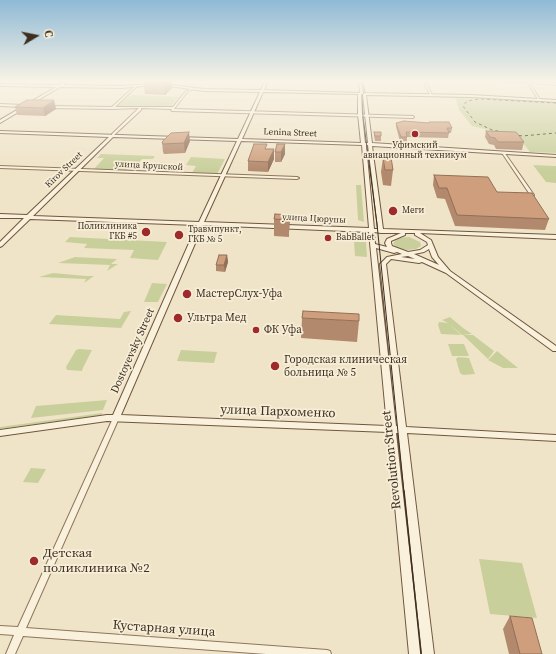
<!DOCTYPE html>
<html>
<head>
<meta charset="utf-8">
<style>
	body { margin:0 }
	#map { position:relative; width:556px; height:654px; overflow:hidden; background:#f0e4c8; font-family:"Source Serif 4",serif }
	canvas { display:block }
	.north { position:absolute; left:16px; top:16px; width:40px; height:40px; -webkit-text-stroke:3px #f7eed8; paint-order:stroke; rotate:80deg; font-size:11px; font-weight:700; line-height:16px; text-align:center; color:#3d2e20 }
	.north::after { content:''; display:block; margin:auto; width:14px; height:18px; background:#3d2e20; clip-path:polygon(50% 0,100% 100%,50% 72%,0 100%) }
</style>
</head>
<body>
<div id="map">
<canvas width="556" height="654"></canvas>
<div class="north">С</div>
</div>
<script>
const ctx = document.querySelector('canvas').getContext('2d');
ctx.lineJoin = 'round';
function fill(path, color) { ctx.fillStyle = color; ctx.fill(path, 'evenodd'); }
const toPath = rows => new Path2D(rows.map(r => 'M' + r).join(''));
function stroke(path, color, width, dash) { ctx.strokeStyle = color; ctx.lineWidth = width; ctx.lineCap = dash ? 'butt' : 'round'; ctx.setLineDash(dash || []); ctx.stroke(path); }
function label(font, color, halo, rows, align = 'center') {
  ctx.font = font + ' "Source Serif 4",serif'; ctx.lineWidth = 3.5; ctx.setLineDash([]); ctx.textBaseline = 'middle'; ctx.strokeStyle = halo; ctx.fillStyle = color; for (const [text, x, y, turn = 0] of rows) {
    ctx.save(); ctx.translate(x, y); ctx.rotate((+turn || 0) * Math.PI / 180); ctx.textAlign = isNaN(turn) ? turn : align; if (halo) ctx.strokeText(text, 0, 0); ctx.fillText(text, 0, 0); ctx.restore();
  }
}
fill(toPath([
	[130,96,132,95,179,97,169,108,116,107],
	[455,97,556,102,556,153,530,152,518,137,472,126,459,110],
	[101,154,155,156,153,159,142,159,135,167,130,166,126,171,93,170,104,158,97,158],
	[191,157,225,159,217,174,192,173,196,166,186,165],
	[533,165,556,166,556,183,546,182],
	[356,185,361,185,364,222,358,220],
	[70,237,167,242,158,260,130,258,134,250,84,248,87,244,65,242],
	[409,237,420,242,421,246,416,249,407,250,398,248,393,244,397,238],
	[354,242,366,242,367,257,355,256],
	[75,257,117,259,111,264,118,264,107,271,110,265,58,263],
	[53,273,86,276,94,276,84,283,86,279,39,277],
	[152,283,167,284,158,302,144,302],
	[131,311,121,328,49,324,56,315,120,319,124,312],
	[450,317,463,328,472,334,462,335,448,323,442,320],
	[439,322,448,323,461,335,441,334,438,325],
	[463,335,473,335,494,351,488,359],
	[448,344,464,344,469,356,452,356],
	[79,349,92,350,83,368,82,371,67,370,66,367,76,350],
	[181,350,217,352,214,363,177,361],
	[497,351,518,368,503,368,488,360],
	[458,357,469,358,475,374,463,375,460,373,456,359],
	[107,400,103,410,31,418,36,406],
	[102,413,102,415,0,429,0,427],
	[31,468,46,469,38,483,23,482],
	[479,559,522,563,537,618,490,614]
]), '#c9cf9b');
const street = toPath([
	[25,80,28,80,20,85,18,85,25,80],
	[423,80,425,80,432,95,430,95,423,80],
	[483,80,527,82,527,81,528,80,530,82,556,83,556,85,530,83,540,100,539,101,528,83,483,80],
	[135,86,136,87,115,107,173,107,186,91,193,88,194,89,188,91,174,109,413,116,414,117,413,118,172,111,171,110,172,109,141,108,141,110,113,136,112,136,112,134,139,108,112,109,49,108,48,107,49,106,112,107,135,86],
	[0,104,23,105,24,106,23,107,0,106,0,104],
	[502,152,504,152,534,195,533,196,531,196,502,153,502,152],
	[0,166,297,177,299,178,297,179,0,168,0,166],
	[114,416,118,416,119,418,26,628,327,650,330,651,331,654,266,654,23,636,15,654,6,654,14,635,0,634,0,626,18,627,114,416]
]);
const secondary = toPath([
	[66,80,70,80,63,85,122,86,152,84,153,85,122,88,60,87,0,123,0,120,56,87,0,86,0,84,59,85,66,80],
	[265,80,268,80,264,90,360,93,359,80,361,80,363,93,471,95,556,100,556,102,471,97,366,95,372,143,556,155,556,157,372,146,383,229,556,235,556,239,420,233,431,240,438,257,450,271,556,346,556,351,553,351,446,273,422,262,419,263,391,259,386,264,406,427,556,435,556,441,407,433,434,654,422,654,398,433,396,433,421,654,409,654,388,432,107,421,0,436,0,430,107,415,113,415,197,225,30,219,2,246,0,247,0,242,24,218,0,218,0,214,27,215,109,137,0,133,0,131,238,139,260,92,204,91,162,85,163,84,204,89,261,90,265,80],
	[263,92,358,94,358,114,361,143,242,139,263,92],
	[361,94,363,94,368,143,365,143,362,114,361,94],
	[113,137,237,141,199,222,33,216,113,137],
	[241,141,362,145,369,228,204,222,241,141],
	[366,145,368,145,378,229,374,229,366,145],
	[203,225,369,232,387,426,121,415,203,225],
	[374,232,381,233,401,233,387,239,385,243,387,247,375,244,374,232],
	[405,233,415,233,415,235,427,242,428,245,420,250,408,252,392,246,391,243,391,241,405,235,405,233],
	[376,248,394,253,397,252,402,254,387,257,380,264,397,426,396,426,376,248],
	[429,249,432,257,439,265,414,254,424,252,429,249],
	[408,256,415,259,401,257,408,256]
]);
stroke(street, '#8d765c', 2);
stroke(secondary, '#6f573f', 2);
fill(street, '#faf1dc');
fill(secondary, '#faf1dc');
stroke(toPath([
	[362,80,365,92,362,95,363,117,377,224,404,492]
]), '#3d2e20', 1);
stroke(toPath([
	[404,491,421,654]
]), '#3d2e20', 1.5);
stroke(toPath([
	[556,103,480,99,467,101,463,106,475,122,492,130,522,136,556,133]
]), '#3d2e20', 1, [3, 3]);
fill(toPath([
	[147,80,171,80,172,88,165,95,145,94,144,83],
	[273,80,279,80,279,81,273,81],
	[27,100,54,100,56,109,45,116,17,115,15,107],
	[429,122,452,128,451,133,449,133,448,138,407,137,407,142,400,141,396,127,396,123,428,123],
	[486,131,524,142,522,150,496,149,494,145,489,144,485,137],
	[374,132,381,136,381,141,375,141,374,136],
	[190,141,185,153,164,154,163,152,162,142],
	[285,144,285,154,281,162,275,162,275,152],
	[267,149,274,159,268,172,248,171,248,161],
	[383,157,393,170,391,186,383,185,381,172],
	[434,175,497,192,549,219,545,230,455,226,445,199,437,198,433,185],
	[290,215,289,232,289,237,274,236,274,219],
	[227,255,228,262,225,272,216,271,216,265],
	[302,318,359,321,357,342,301,338],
	[510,616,542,654,509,654,503,629]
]), '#b2896c');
fill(toPath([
	[0,80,8,80,0,83],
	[167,80,171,80,172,88,165,95,164,83],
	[54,100,56,109,45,116,43,108],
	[189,132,190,141,185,153,184,143],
	[285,144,285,154,281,162,281,152],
	[274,149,274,159,268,172,268,162],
	[290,215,289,232,289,237,289,220],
	[227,255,228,262,225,272,224,265]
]), '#916f58');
const building = toPath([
	[147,80,167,80,164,83,144,83,147,80],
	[27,100,54,100,43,108,15,107,27,100],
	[404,121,429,123,429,122,449,122,452,128,447,128,449,133,406,132,407,137,401,137,396,123,404,121],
	[486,131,516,132,524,142,498,142,495,138,490,137,486,131],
	[189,132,184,143,163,144,162,142,171,133,189,132],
	[374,132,381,132,381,136,375,136,374,132],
	[254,144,267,144,265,149,274,149,268,162,248,161,254,144],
	[277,144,285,144,281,152,275,152,277,144],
	[383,157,391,157,393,170,385,170,383,157],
	[434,175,488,177,497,192,532,193,549,219,457,215,447,188,439,188,434,175],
	[275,214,290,215,289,220,274,219,275,214],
	[219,255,227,255,224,265,216,265,219,255],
	[303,311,359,314,359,321,302,318,303,311],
	[510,616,532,618,542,654,520,654,510,616]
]);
fill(building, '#cf9f7d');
stroke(building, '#916f58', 1);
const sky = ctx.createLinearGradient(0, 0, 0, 172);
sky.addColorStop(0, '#8fbad6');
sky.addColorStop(0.47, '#f8f3e6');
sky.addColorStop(1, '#f8f3e600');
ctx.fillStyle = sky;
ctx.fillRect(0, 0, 556, 172);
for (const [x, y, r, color] of [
	[415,134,4,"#9e2a2b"],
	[393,211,5,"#9e2a2b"],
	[146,232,5,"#9e2a2b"],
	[179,235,5,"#9e2a2b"],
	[328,238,4,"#9e2a2b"],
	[187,294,5,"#9e2a2b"],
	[178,318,5,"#9e2a2b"],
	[256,330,4,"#9e2a2b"],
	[275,366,5,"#9e2a2b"],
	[34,561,5,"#9e2a2b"]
]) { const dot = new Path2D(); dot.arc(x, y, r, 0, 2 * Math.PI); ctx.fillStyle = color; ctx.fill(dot); stroke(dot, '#f7eed8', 1.5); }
label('9px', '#3d2e20', '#f7eed8', [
	["Lenina Street",290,133,2],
	["улица Крупской",149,166,3],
	["Kirov Street",64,170,-44],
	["улица Цюрупы",314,219,3]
]);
label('9px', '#3d2e20', '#f7eed8', [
	["Уфимский",415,146,"center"],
	["авиационный техникум",415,156,"center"],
	["Меги",402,211],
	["Поликлиника",137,227,"right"],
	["ГКБ #5",137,237,"right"],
	["Травмпункт,",188,230],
	["ГКБ № 5",188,240],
	["BabBallet",336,238]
], 'left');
label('11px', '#3d2e20', '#f7eed8', [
	["МастерСлух-Уфа",196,294],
	["Ультра Мед",187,318],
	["ФК Уфа",264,330],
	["Городская клиническая",284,360],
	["больница № 5",284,373]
], 'left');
label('11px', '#3d2e20', '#f7eed8', [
	["Dostoyevsky Street",133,351,-66]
]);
label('13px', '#3d2e20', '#f7eed8', [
	["улица Пархоменко",278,412,2],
	["Revolution Street",392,460,-96],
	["Кустарная улица",164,629,4]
]);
label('13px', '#3d2e20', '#f7eed8', [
	["Детская",43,554],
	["поликлиника №2",43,569]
], 'left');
</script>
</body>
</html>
